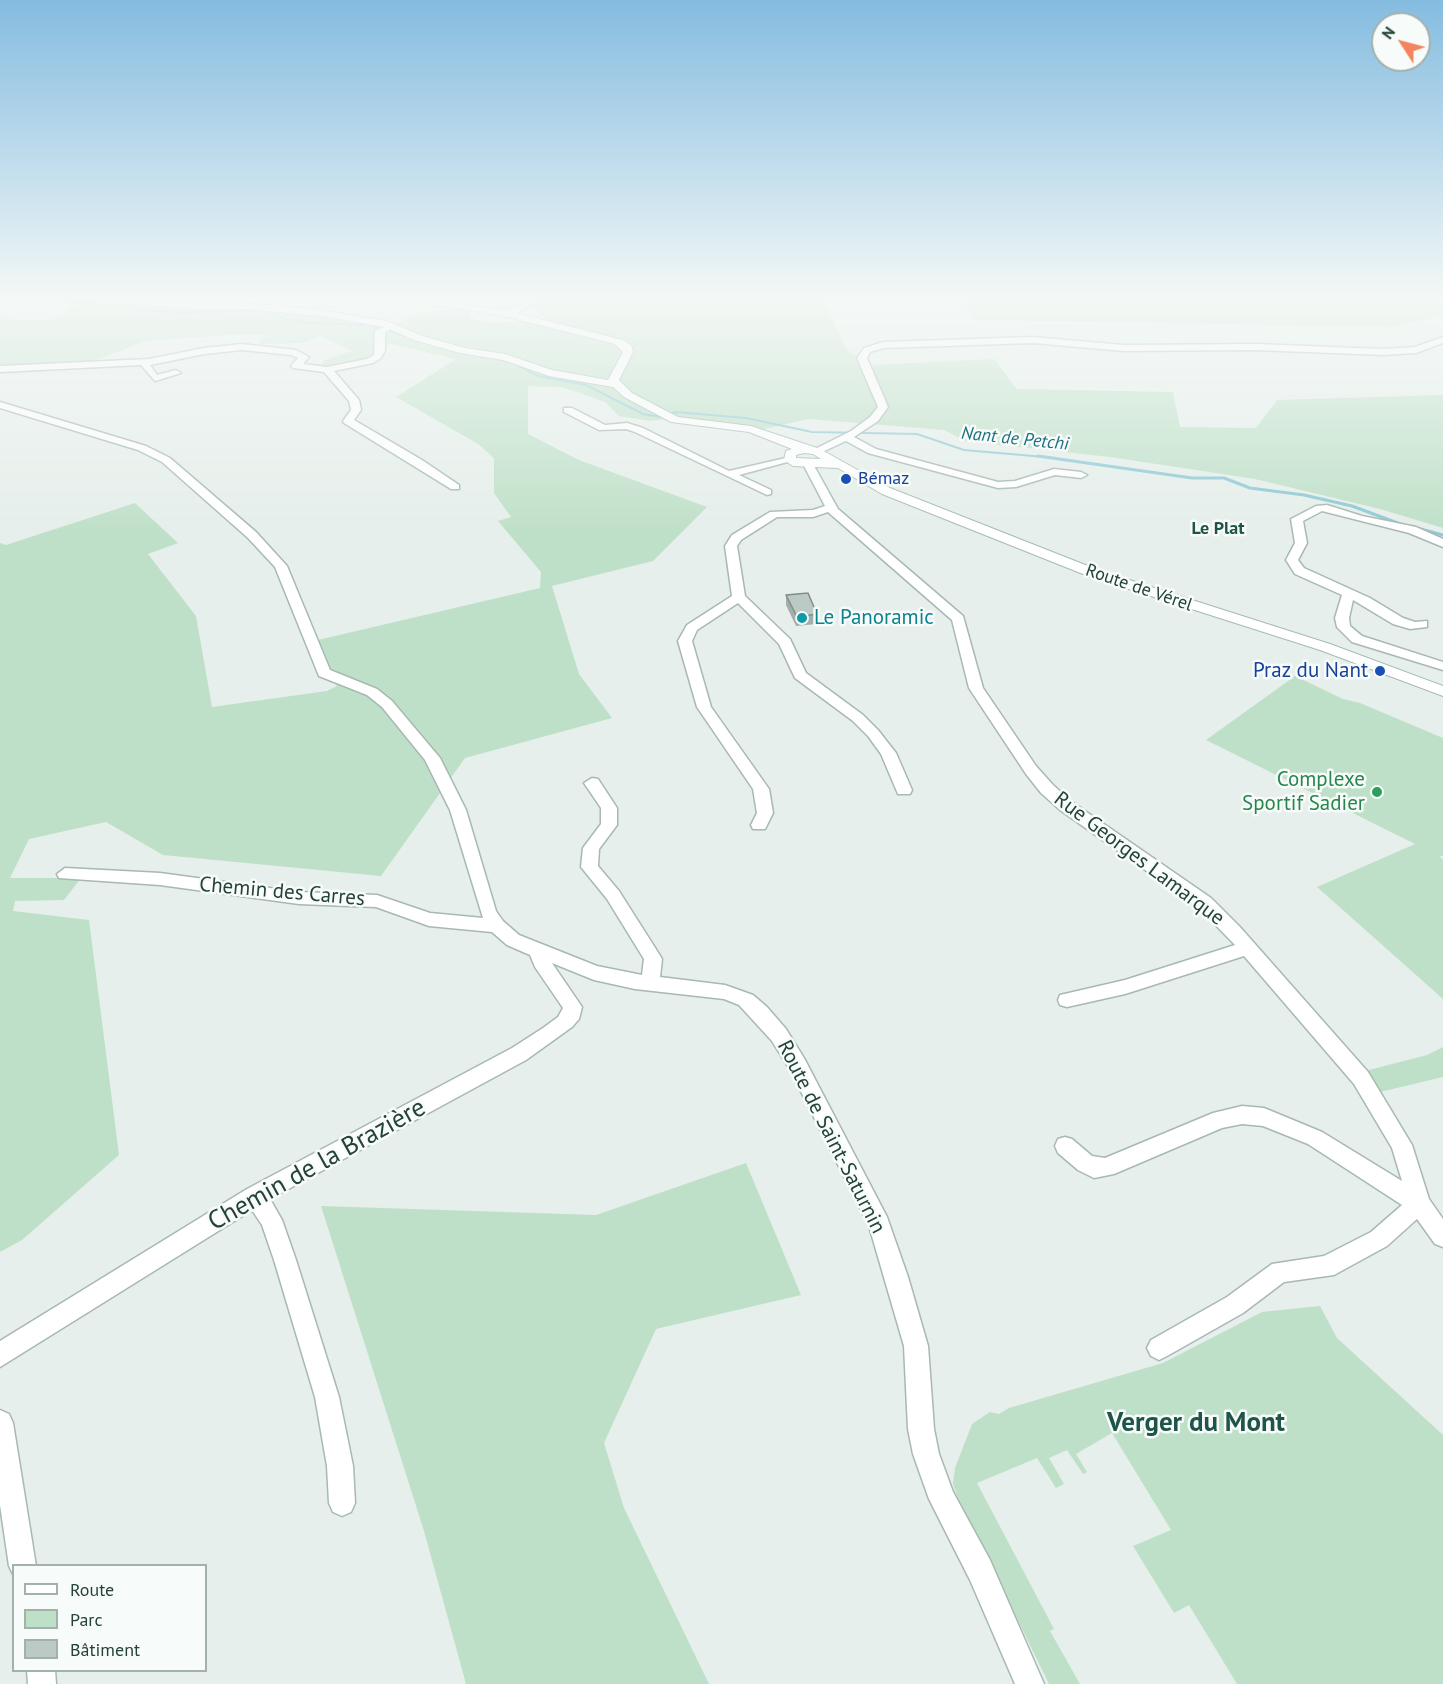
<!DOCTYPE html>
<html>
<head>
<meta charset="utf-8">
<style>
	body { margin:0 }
	#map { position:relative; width:1443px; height:1684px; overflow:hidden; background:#e6efeb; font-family:"PT Sans",sans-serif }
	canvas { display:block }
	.legend { position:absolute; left:12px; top:1564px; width:195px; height:108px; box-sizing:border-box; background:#f7fbf9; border:2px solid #a3b1ad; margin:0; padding:8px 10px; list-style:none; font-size:18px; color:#24423a }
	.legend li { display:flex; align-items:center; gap:12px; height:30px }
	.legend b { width:30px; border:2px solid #a3b1ad }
	.north { position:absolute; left:1371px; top:12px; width:60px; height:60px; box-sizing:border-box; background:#f7fbf9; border:2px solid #a3b1ad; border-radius:50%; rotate:306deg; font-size:16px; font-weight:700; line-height:24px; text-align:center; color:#24423a }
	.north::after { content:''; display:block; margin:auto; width:21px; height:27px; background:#f4845f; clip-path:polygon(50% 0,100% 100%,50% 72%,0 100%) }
</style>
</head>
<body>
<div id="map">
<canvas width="1443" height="1684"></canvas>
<ul class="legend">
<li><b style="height:8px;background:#fff"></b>Route</li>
<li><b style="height:16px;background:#bfe0c8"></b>Parc</li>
<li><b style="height:16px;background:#bbcac4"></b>Bâtiment</li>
</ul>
<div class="north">N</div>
</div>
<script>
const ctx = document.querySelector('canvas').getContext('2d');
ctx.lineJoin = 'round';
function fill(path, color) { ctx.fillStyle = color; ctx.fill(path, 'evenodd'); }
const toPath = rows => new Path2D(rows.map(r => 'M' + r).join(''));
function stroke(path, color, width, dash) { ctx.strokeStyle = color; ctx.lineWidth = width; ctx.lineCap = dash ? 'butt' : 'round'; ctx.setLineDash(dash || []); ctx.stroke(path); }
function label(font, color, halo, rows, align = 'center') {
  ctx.font = font + ' "PT Sans",sans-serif'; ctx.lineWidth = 5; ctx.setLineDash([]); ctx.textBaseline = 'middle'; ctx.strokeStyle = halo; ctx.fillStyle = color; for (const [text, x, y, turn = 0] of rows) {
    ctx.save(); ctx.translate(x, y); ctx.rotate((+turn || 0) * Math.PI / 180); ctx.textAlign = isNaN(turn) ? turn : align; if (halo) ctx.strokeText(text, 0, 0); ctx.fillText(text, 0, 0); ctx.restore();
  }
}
fill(toPath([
	[38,296,128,296,143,304,276,309,378,324,400,322,423,313,457,308,467,310,471,315,470,318,494,323,544,318,522,296,822,296,846,349,870,365,994,359,1017,389,1173,392,1180,427,1256,428,1277,400,1443,395,1443,528,1380,509,1255,479,1110,457,965,441,944,430,808,419,764,429,683,417,650,421,619,416,605,402,583,394,560,387,528,386,528,434,579,460,707,507,653,561,552,586,579,674,612,718,465,758,381,876,163,855,106,822,29,839,10,878,81,878,64,900,15,901,13,911,89,920,119,1155,22,1240,0,1252,0,543,6,545,135,503,178,543,148,554,196,616,212,707,327,691,337,686,318,640,540,588,541,572,498,521,511,517,494,493,494,458,478,444,396,397,456,359,387,343,379,345,366,361,320,367,325,360,352,351,321,336,302,343,265,344,258,343,264,337,277,336,241,334,147,341,77,367,0,370,0,317,14,320,51,320,75,306],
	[956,296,1443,296,1443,315,1394,327,977,320],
	[1295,676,1343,699,1360,703,1443,738,1443,856,1440,856,1443,860,1443,999,1317,887,1415,844,1206,740],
	[1443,1047,1443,1077,1380,1092,1365,1071,1427,1055],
	[746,1163,801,1295,656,1329,604,1443,624,1508,709,1684,466,1684,424,1531,321,1206,596,1215],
	[1320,1306,1337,1338,1443,1435,1443,1684,1237,1684,1189,1605,1174,1613,1133,1546,1171,1530,1112,1433,1076,1454,1087,1472,1083,1474,1067,1450,1049,1458,1064,1484,1056,1488,1037,1458,977,1483,1054,1629,1050,1631,1080,1684,1049,1684,957,1496,953,1484,955,1468,972,1424,990,1412,999,1414,1009,1408,1163,1363,1262,1312]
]), '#bfe0c8');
stroke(toPath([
	[62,296,63,300,98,306,118,305,135,310,184,313,256,310],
	[264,310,285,319,308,323,372,325,418,341],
	[514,363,538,376,586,385,643,414,661,417,676,412,746,418,812,432,917,434,964,450,1056,458]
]), '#8ec9d4', 2);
stroke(toPath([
	[1038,456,1192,478,1224,478,1250,488,1304,495,1352,506,1403,525],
	[1417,528,1443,535]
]), '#8ec9d4', 3);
const street = toPath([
	[194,296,208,296,174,308,170,305,194,296],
	[521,296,532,298,530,306,511,316,505,316,505,312,524,302,521,296],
	[392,324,396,327,385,332,385,350,381,358,373,363,334,371,359,400,361,410,354,420,422,460,459,485,459,489,451,489,344,423,343,421,351,410,349,401,324,372,293,368,291,366,298,358,291,355,242,350,204,354,150,365,157,375,176,370,181,373,155,381,141,365,0,372,0,366,149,359,204,348,242,344,296,350,309,357,303,364,327,367,367,359,374,355,375,331,392,324],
	[1033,337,1124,345,1256,344,1383,349,1415,347,1443,337,1443,343,1416,353,1383,355,1256,350,1124,351,1033,343,884,348,870,352,867,358,888,407,878,421,854,437,876,449,998,482,1015,481,1054,469,1081,472,1087,475,1081,478,1055,475,1016,487,998,488,868,453,846,441,820,453,811,451,851,431,870,417,878,407,857,358,864,348,883,342,1033,337],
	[0,402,146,446,170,458,256,532,287,566,330,670,377,689,392,701,440,758,466,810,496,911,503,921,519,935,597,966,642,975,644,959,607,899,581,867,583,848,601,824,601,808,584,783,592,778,598,779,617,808,617,825,599,849,598,866,619,891,659,954,662,959,660,977,725,985,753,995,767,1007,786,1029,804,1058,887,1217,908,1277,928,1346,934,1429,939,1454,953,1492,990,1560,1044,1684,1015,1684,970,1580,929,1499,913,1454,908,1429,904,1346,869,1226,790,1070,772,1041,739,1005,724,999,635,989,594,980,552,963,582,1007,579,1019,572,1027,526,1060,270,1199,282,1220,296,1260,339,1397,353,1466,355,1503,351,1512,342,1516,333,1512,329,1503,327,1466,315,1397,274,1260,262,1225,252,1210,0,1367,0,1341,247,1189,512,1048,543,1028,558,1017,563,1008,535,967,530,955,507,945,492,932,429,926,376,907,299,904,160,885,59,878,57,874,65,868,160,873,299,892,377,895,430,913,483,918,450,810,425,760,382,707,367,695,319,676,275,567,248,538,162,462,138,450,0,408,0,402],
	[564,408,572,408,605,425,627,423,643,428,729,471,790,457,795,460,739,475,771,490,771,494,767,495,635,432,626,429,599,430,564,412,564,408],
	[808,461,813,464,838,509,963,616,983,688,1036,766,1053,785,1072,802,1211,898,1240,927,1368,1072,1412,1145,1429,1199,1443,1219,1443,1247,1435,1244,1417,1219,1387,1246,1334,1275,1284,1282,1243,1313,1167,1356,1159,1360,1151,1356,1147,1348,1151,1340,1227,1297,1272,1264,1324,1256,1371,1232,1402,1205,1308,1144,1263,1126,1242,1124,1222,1128,1114,1174,1094,1178,1078,1170,1058,1153,1055,1146,1058,1139,1065,1137,1072,1139,1092,1156,1105,1158,1213,1113,1242,1106,1264,1108,1322,1132,1402,1181,1392,1148,1354,1084,1244,956,1125,994,1067,1007,1060,1005,1058,1000,1060,995,1125,980,1235,945,1199,908,1060,810,1041,793,1026,774,969,688,952,620,828,512,813,517,777,517,741,540,737,546,745,596,790,639,806,673,863,715,878,730,896,753,912,790,910,794,898,794,881,754,868,736,853,721,795,678,779,644,738,603,697,630,692,641,711,707,769,789,773,813,765,829,753,829,751,825,757,813,753,789,697,707,678,641,687,625,732,596,725,546,732,535,770,512,813,510,825,506,803,464,808,461],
	[1327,505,1362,516,1416,527,1443,539,1443,547,1409,533,1322,511,1303,521,1307,543,1298,560,1304,568,1370,598,1403,618,1415,622,1427,621,1427,627,1410,629,1393,624,1353,600,1349,618,1350,626,1362,636,1443,662,1443,670,1352,642,1337,627,1335,618,1342,595,1295,574,1286,560,1295,543,1291,519,1316,506,1327,505],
	[0,1410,9,1414,13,1423,36,1566,14,1566,14,1576,9,1566,0,1505,0,1410],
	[27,1670,55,1670,56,1684,28,1684,27,1670]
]);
const secondary = toPath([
	[51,296,245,303,321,310,387,321,422,336,465,348,505,354,552,370,608,380,623,352,615,344,508,317,457,308,440,296,451,296,463,304,508,311,623,340,631,345,633,352,619,380,632,393,678,417,751,426,820,449,890,488,1098,570,1330,644,1443,686,1443,696,1320,650,1088,576,882,494,838,468,793,466,784,460,786,451,792,449,749,432,671,422,624,397,613,387,549,376,503,360,460,353,414,340,385,327,321,316,245,309,190,309,51,296],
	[804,453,813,454,821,459,796,458,796,455,804,453]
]);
stroke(street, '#a8b8b2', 3);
stroke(secondary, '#a4bbb3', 2);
fill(street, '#fff');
fill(secondary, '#fff');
fill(toPath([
	[786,595,817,614,816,624,796,626,786,605]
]), '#a1aea9');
const building = toPath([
	[808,593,817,614,797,617,786,595,808,593]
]);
fill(building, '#bbcac4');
stroke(building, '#838d89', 1.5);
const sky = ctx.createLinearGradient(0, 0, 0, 532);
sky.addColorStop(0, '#84bce0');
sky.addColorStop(0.56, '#f4f8f6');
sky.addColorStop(1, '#f4f8f600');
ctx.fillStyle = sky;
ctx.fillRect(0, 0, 1443, 532);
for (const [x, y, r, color] of [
	[846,479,6,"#1a4fb4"],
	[802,618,6,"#0f9aa8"],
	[1380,671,6,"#1a4fb4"],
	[1377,792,6,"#2e9e5b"]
]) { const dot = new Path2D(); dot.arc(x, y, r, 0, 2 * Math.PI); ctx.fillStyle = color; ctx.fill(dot); stroke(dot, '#f7fbf9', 2); }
label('italic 18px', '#1c6f80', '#f7fbf9', [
	["Nant de Petchi",1015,439,6]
]);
label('18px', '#164399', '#f7fbf9', [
	["Bémaz",858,479]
], 'left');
label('bold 18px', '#1f5548', '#f7fbf9', [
	["Le Plat",1218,529]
]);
label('18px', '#24423a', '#f7fbf9', [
	["Route de Vérel",1139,588,19]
]);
label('21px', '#0d838f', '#f7fbf9', [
	["Le Panoramic",814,618]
], 'left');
label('21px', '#164399', '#f7fbf9', [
	["Praz du Nant",1368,671]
], 'right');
label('21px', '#27864d', '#f7fbf9', [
	["Complexe",1365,780],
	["Sportif Sadier",1365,804]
], 'right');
label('21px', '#24423a', '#f7fbf9', [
	["Rue Georges Lamarque",1139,859,37],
	["Chemin des Carres",282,892,5],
	["Route de Saint-Saturnin",831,1137,63]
]);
label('26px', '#24423a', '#f7fbf9', [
	["Chemin de la Brazière",317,1165,-29]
]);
label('bold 27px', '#1f5548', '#f7fbf9', [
	["Verger du Mont",1196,1423]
]);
</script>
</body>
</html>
